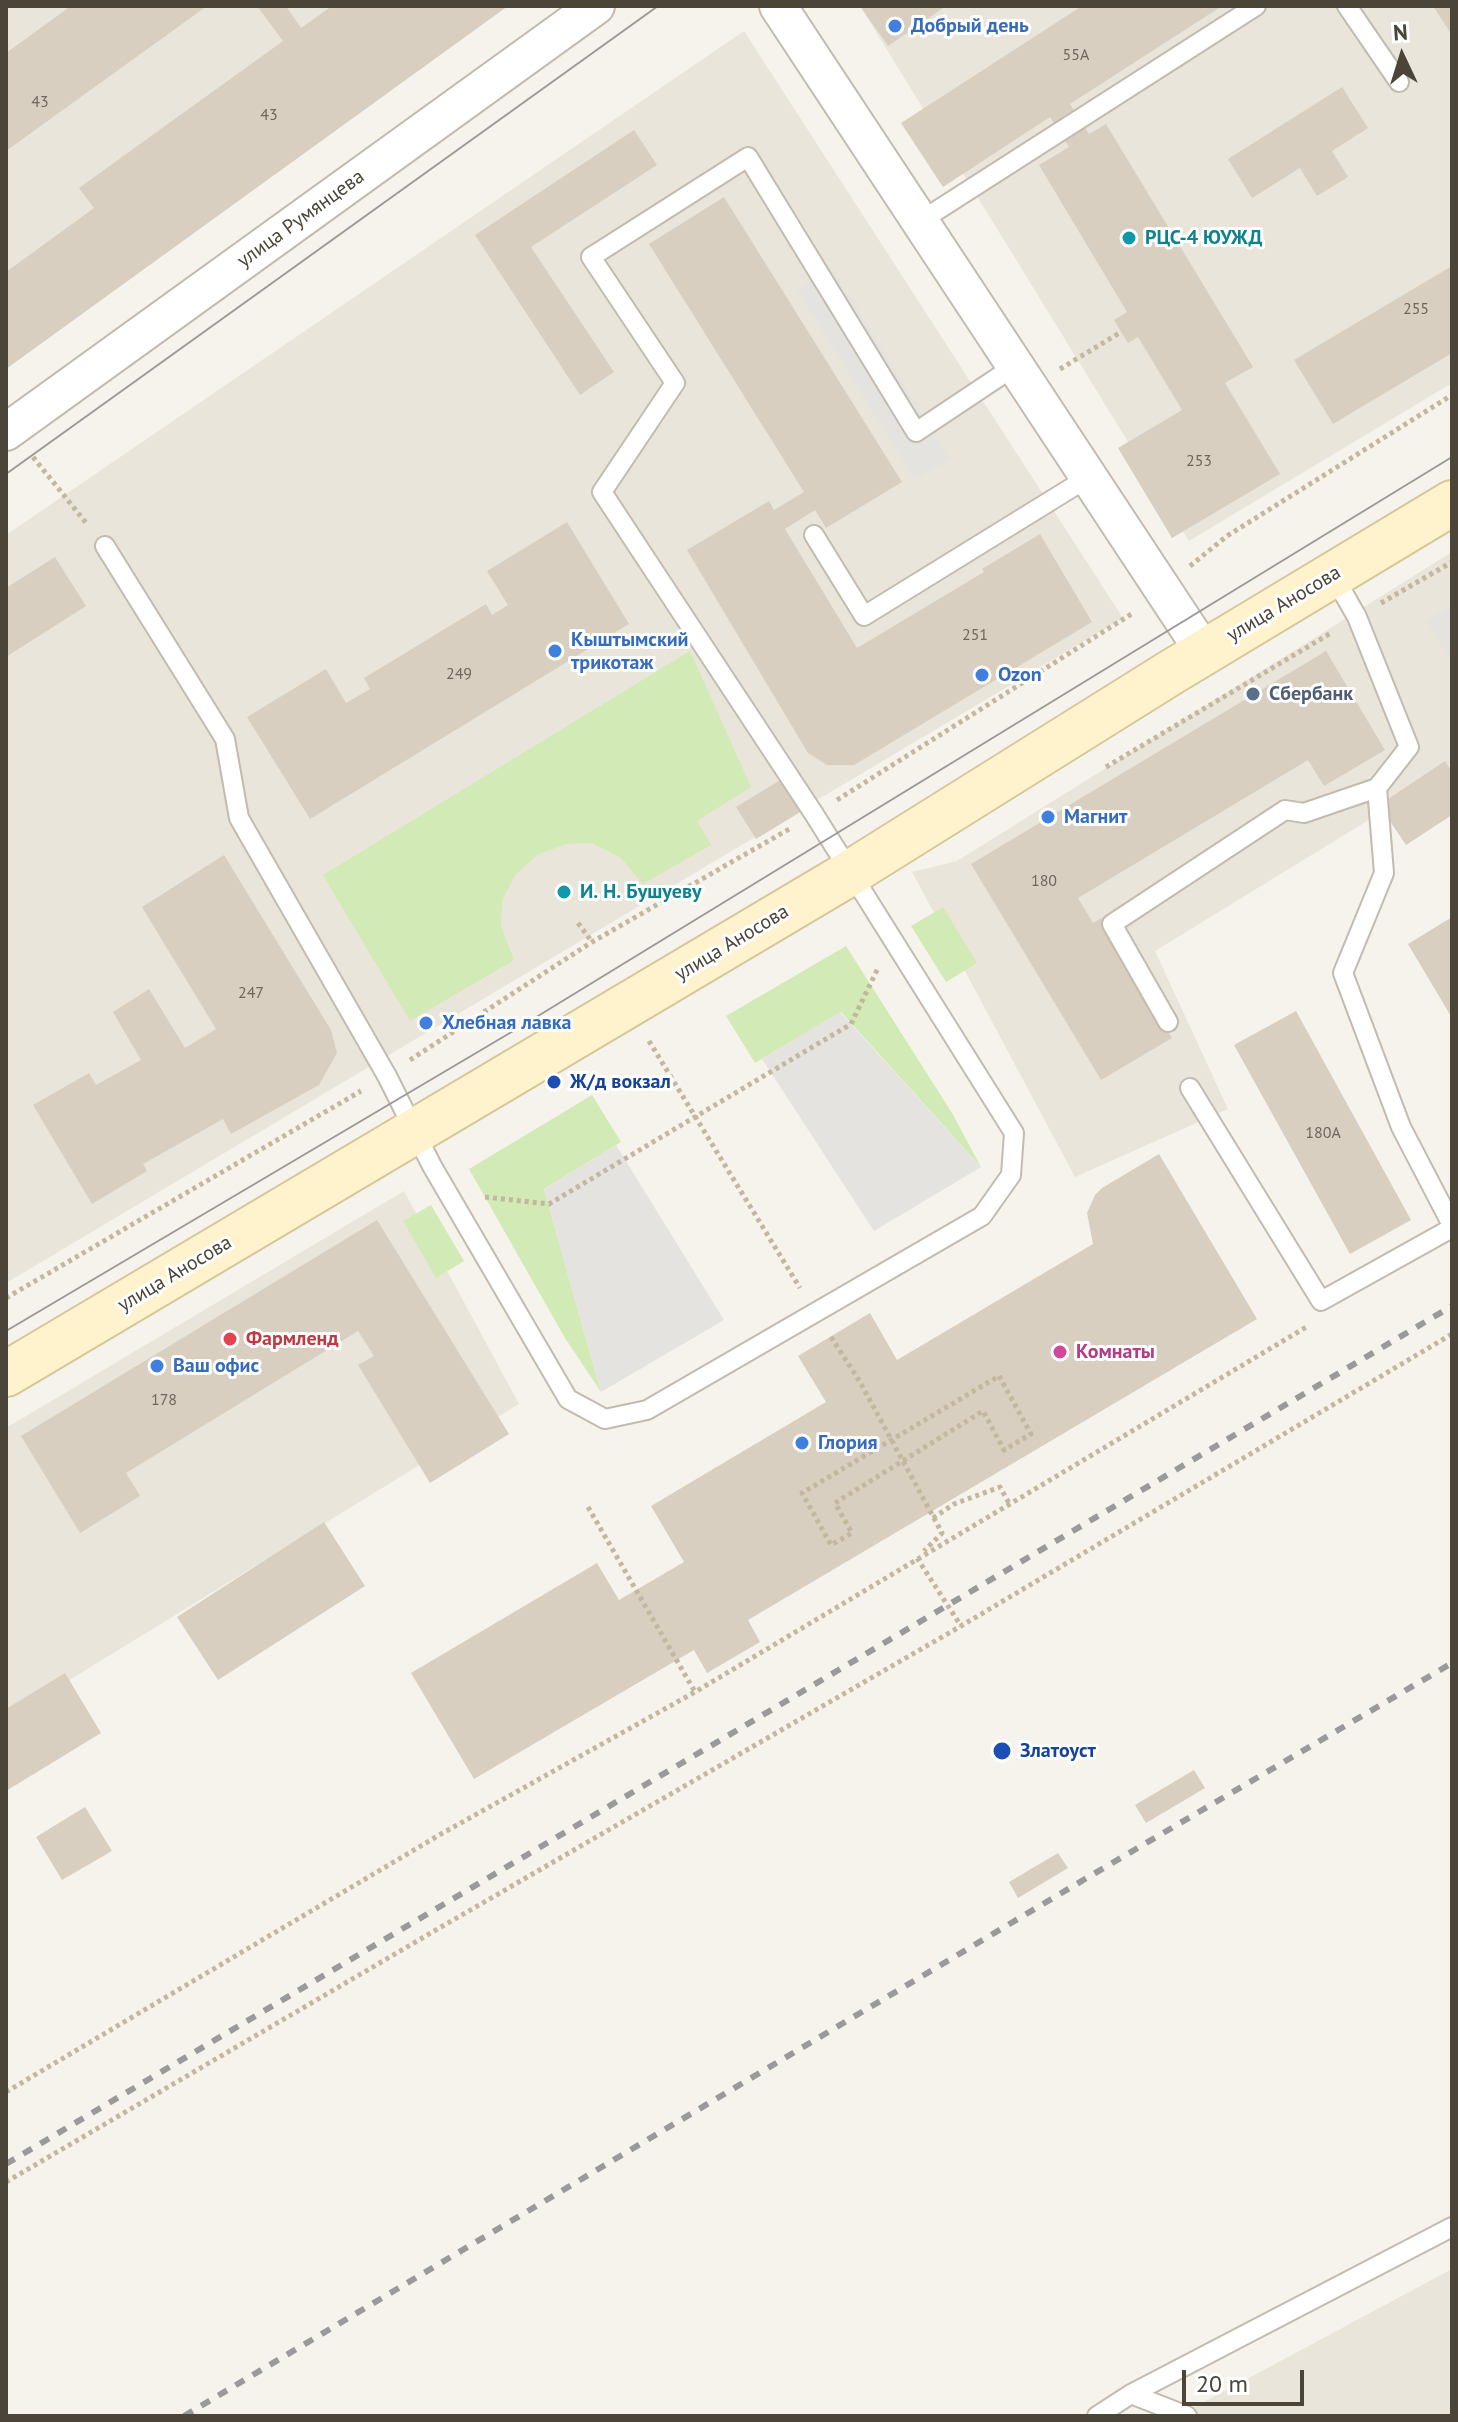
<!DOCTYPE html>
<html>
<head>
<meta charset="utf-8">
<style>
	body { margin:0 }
	#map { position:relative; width:1458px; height:2422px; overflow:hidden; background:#f6f3ec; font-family:"PT Sans",sans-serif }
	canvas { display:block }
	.frame { position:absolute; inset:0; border:8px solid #4b4439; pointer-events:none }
	.north { position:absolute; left:1362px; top:16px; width:80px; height:80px; -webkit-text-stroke:6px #fff; paint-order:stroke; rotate:356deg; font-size:22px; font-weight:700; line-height:32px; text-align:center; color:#4b4439 }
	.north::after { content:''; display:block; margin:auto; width:28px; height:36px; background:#4b4439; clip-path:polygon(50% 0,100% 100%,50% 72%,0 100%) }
	.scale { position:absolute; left:1182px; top:2370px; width:122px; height:36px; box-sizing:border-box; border:4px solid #4b4439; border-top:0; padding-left:10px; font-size:24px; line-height:28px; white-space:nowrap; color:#4b4439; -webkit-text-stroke:6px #fff; paint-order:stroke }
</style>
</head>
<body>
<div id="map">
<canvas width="1458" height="2422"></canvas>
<div class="frame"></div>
<div class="north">N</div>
<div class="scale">20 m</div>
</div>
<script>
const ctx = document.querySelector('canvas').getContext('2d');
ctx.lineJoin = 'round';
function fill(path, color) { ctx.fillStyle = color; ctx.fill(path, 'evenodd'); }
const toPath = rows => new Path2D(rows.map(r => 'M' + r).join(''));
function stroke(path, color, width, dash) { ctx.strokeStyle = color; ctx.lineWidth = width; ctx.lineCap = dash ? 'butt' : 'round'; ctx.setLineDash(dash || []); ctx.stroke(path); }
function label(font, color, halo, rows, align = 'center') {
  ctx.font = font + ' "PT Sans",sans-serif'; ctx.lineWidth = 6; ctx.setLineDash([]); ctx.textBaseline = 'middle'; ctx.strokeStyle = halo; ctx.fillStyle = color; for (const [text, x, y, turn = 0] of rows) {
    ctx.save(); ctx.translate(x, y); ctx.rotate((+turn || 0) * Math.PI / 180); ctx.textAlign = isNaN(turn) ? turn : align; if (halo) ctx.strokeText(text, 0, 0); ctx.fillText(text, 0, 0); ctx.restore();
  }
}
fill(toPath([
	[6,6,488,6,6,352],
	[860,6,1452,6,1452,383,1189,541],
	[744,31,1123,618,6,1283,6,535],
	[1452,552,1452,769,1155,951,1228,1109,1075,1177,912,872,957,861],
	[404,1191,519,1404,6,1719,6,1428],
	[1452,2269,1452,2416,1178,2416]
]), '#eae5da');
fill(toPath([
	[690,651,751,787,697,821,711,845,643,884,621,858,591,843,566,844,537,855,516,874,502,900,501,926,514,960,410,1021,323,875],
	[943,907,977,963,946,982,911,926],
	[846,946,952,1113,981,1167,841,1012,755,1063,726,1016],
	[592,1095,621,1142,544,1189,601,1392,565,1338,469,1169],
	[431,1205,464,1261,436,1278,403,1221]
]), '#d2eab5');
fill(toPath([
	[832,268,950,459,915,480,797,290],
	[1452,605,1452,662,1426,621],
	[840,1012,981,1167,874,1231,762,1059],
	[616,1145,724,1320,601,1392,544,1189]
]), '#e5e3e0');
fill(toPath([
	[71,6,207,6,6,151,6,53],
	[257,6,286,6,301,28,332,6,508,6,6,369,6,272,94,208,79,188,283,41],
	[860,6,946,6,888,46],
	[1082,6,1222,6,1070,104,1089,134,1106,124,1253,367,1225,383,1280,474,1172,538,1118,448,1182,410,1138,337,1128,343,1121,332,1114,320,1127,312,1039,165,1069,147,1050,117,943,187,901,123],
	[1433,6,1452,6,1452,35],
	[1342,87,1368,128,1332,151,1348,177,1317,196,1300,168,1252,198,1228,159],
	[634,130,657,165,531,247,614,372,580,395,475,235],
	[724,197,902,482,826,528,815,510,785,529,857,648,984,572,982,569,1040,534,1092,622,854,765,827,765,808,753,687,550,769,501,774,510,804,492,649,244],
	[1452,266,1452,353,1333,424,1294,360],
	[567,522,629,624,310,819,247,717,326,669,346,703,370,689,364,678,486,604,492,615,508,605,487,571],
	[55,557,86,606,6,657,6,588],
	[1326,651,1385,750,1324,786,1308,760,1078,898,1093,923,1101,918,1172,1038,1101,1080,971,864],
	[1445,761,1452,772,1452,815,1406,845,1379,805],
	[782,779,802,811,756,839,736,807],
	[224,855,331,1030,337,1053,319,1085,231,1134,223,1119,143,1164,147,1171,92,1204,33,1105,89,1073,96,1085,141,1060,113,1012,149,989,185,1048,216,1029,142,907],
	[1452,917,1452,1018,1408,944],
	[1296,1011,1411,1220,1350,1254,1234,1045],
	[1159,1154,1257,1319,748,1620,760,1642,707,1673,694,1650,474,1779,411,1673,597,1563,619,1600,684,1562,651,1506,826,1402,798,1356,870,1313,897,1360,1093,1244,1087,1213,1095,1195,1102,1188],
	[377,1220,509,1434,430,1483,358,1365,374,1356,358,1331,126,1473,140,1496,80,1533,21,1436],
	[324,1522,365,1586,218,1680,177,1617],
	[65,1673,101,1733,6,1791,6,1709],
	[1194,1770,1205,1788,1146,1823,1135,1805],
	[85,1807,112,1851,62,1880,36,1837],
	[1058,1853,1068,1868,1018,1898,1009,1882]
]), '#d8cfc1');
const lane = toPath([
	[1347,6,1399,82],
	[919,222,1256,6],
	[814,535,864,616,1089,477],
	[105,546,225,739,239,818,387,1076,432,1166,568,1399,605,1419,647,1410,982,1216,1011,1175,1014,1133,814,814,602,492,675,383,591,257,748,157,916,432,1015,366],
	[1333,575,1357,617,1409,747,1377,788,1384,873,1343,973,1401,1127,1452,1225],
	[1168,1022,1112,924,1285,810,1304,813,1377,788],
	[1190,1088,1321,1301,1452,1228],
	[1131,2394,1187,2416],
	[1097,2416,1131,2394,1452,2227]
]);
const street = toPath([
	[778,6,1204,652],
	[6,432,596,6]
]);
const secondary = toPath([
	[6,1374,850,873,1170,673,1452,503]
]);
stroke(lane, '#c2bbae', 22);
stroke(street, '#c2bbae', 40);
stroke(secondary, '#d6c79b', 48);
stroke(toPath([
	[1060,369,1121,332],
	[33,457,87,524],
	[1190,566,1227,536,1452,395],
	[1381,603,1452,562],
	[1106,767,1331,633],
	[837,800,1133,613],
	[578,923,592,942],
	[649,1041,800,1288],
	[410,1060,592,942,791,828],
	[485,1197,549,1204,851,1024,878,968],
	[6,1298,361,1091],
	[831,1337,860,1382,942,1533,924,1551],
	[999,1376,1031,1434,1004,1450,983,1411,835,1503,852,1533,831,1545,802,1493,999,1376],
	[588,1507,695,1692],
	[933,1518,954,1504,1000,1487,1009,1503],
	[917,1558,961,1626],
	[6,2092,441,1834,695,1692,1308,1326],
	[6,2182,441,1927,961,1626,1452,1334]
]), '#c4b79f', 5, [4, 4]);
stroke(lane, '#fff', 18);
stroke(street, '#fff', 36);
stroke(secondary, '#fff3cd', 44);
stroke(toPath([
	[6,474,658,6],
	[6,1331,520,1027,1452,457]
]), '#9a9a9a', 2);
stroke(toPath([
	[6,2164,1452,1306],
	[184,2416,1085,1879,1452,1663]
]), '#9a9a9a', 6, [10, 10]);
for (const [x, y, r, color] of [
	[895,26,8,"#3f7fe0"],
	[1129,238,8,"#0f9aa8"],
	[555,651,8,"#3f7fe0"],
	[982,675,8,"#3f7fe0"],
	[1253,694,8,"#5c6f8a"],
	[1048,817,8,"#3f7fe0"],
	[564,892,8,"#0f9aa8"],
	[426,1023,8,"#3f7fe0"],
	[554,1082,8,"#1a4fb4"],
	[230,1339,8,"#e0444e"],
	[1060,1352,8,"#d1479c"],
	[157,1366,8,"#3f7fe0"],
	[802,1443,8,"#3f7fe0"],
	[1002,1751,10,"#1a4fb4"]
]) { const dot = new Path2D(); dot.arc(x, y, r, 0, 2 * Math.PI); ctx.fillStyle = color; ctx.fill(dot); stroke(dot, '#fff', 3); }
label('16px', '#6e675b', null, [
	["55А",1076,55],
	["43",40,102],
	["43",269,115],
	["255",1416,309],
	["253",1199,461],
	["251",975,635],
	["249",459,674],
	["180",1044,881],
	["247",251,993],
	["180А",1323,1133],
	["178",164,1400]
]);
label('bold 20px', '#366cbe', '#fff', [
	["Добрый день",911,26],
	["Кыштымский",571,640],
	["трикотаж",571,663],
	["Ozon",998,675],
	["Магнит",1064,817],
	["Хлебная лавка",442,1023],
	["Ваш офис",173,1366],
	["Глория",818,1443]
], 'left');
label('20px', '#4b4439', '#fff', [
	["улица Румянцева",301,219,-36],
	["улица Аносова",1284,604,-31],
	["улица Аносова",732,943,-31],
	["улица Аносова",175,1274,-31]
]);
label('bold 20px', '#0d838f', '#fff', [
	["РЦС-4 ЮУЖД",1145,238],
	["И. Н. Бушуеву",580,892]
], 'left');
label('bold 20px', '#4e5e75', '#fff', [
	["Сбербанк",1269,694]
], 'left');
label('bold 20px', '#164399', '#fff', [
	["Ж/д вокзал",570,1082],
	["Златоуст",1020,1751]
], 'left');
label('bold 20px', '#be3a42', '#fff', [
	["Фармленд",246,1339]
], 'left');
label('bold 20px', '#b23c85', '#fff', [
	["Комнаты",1076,1352]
], 'left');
</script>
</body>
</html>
